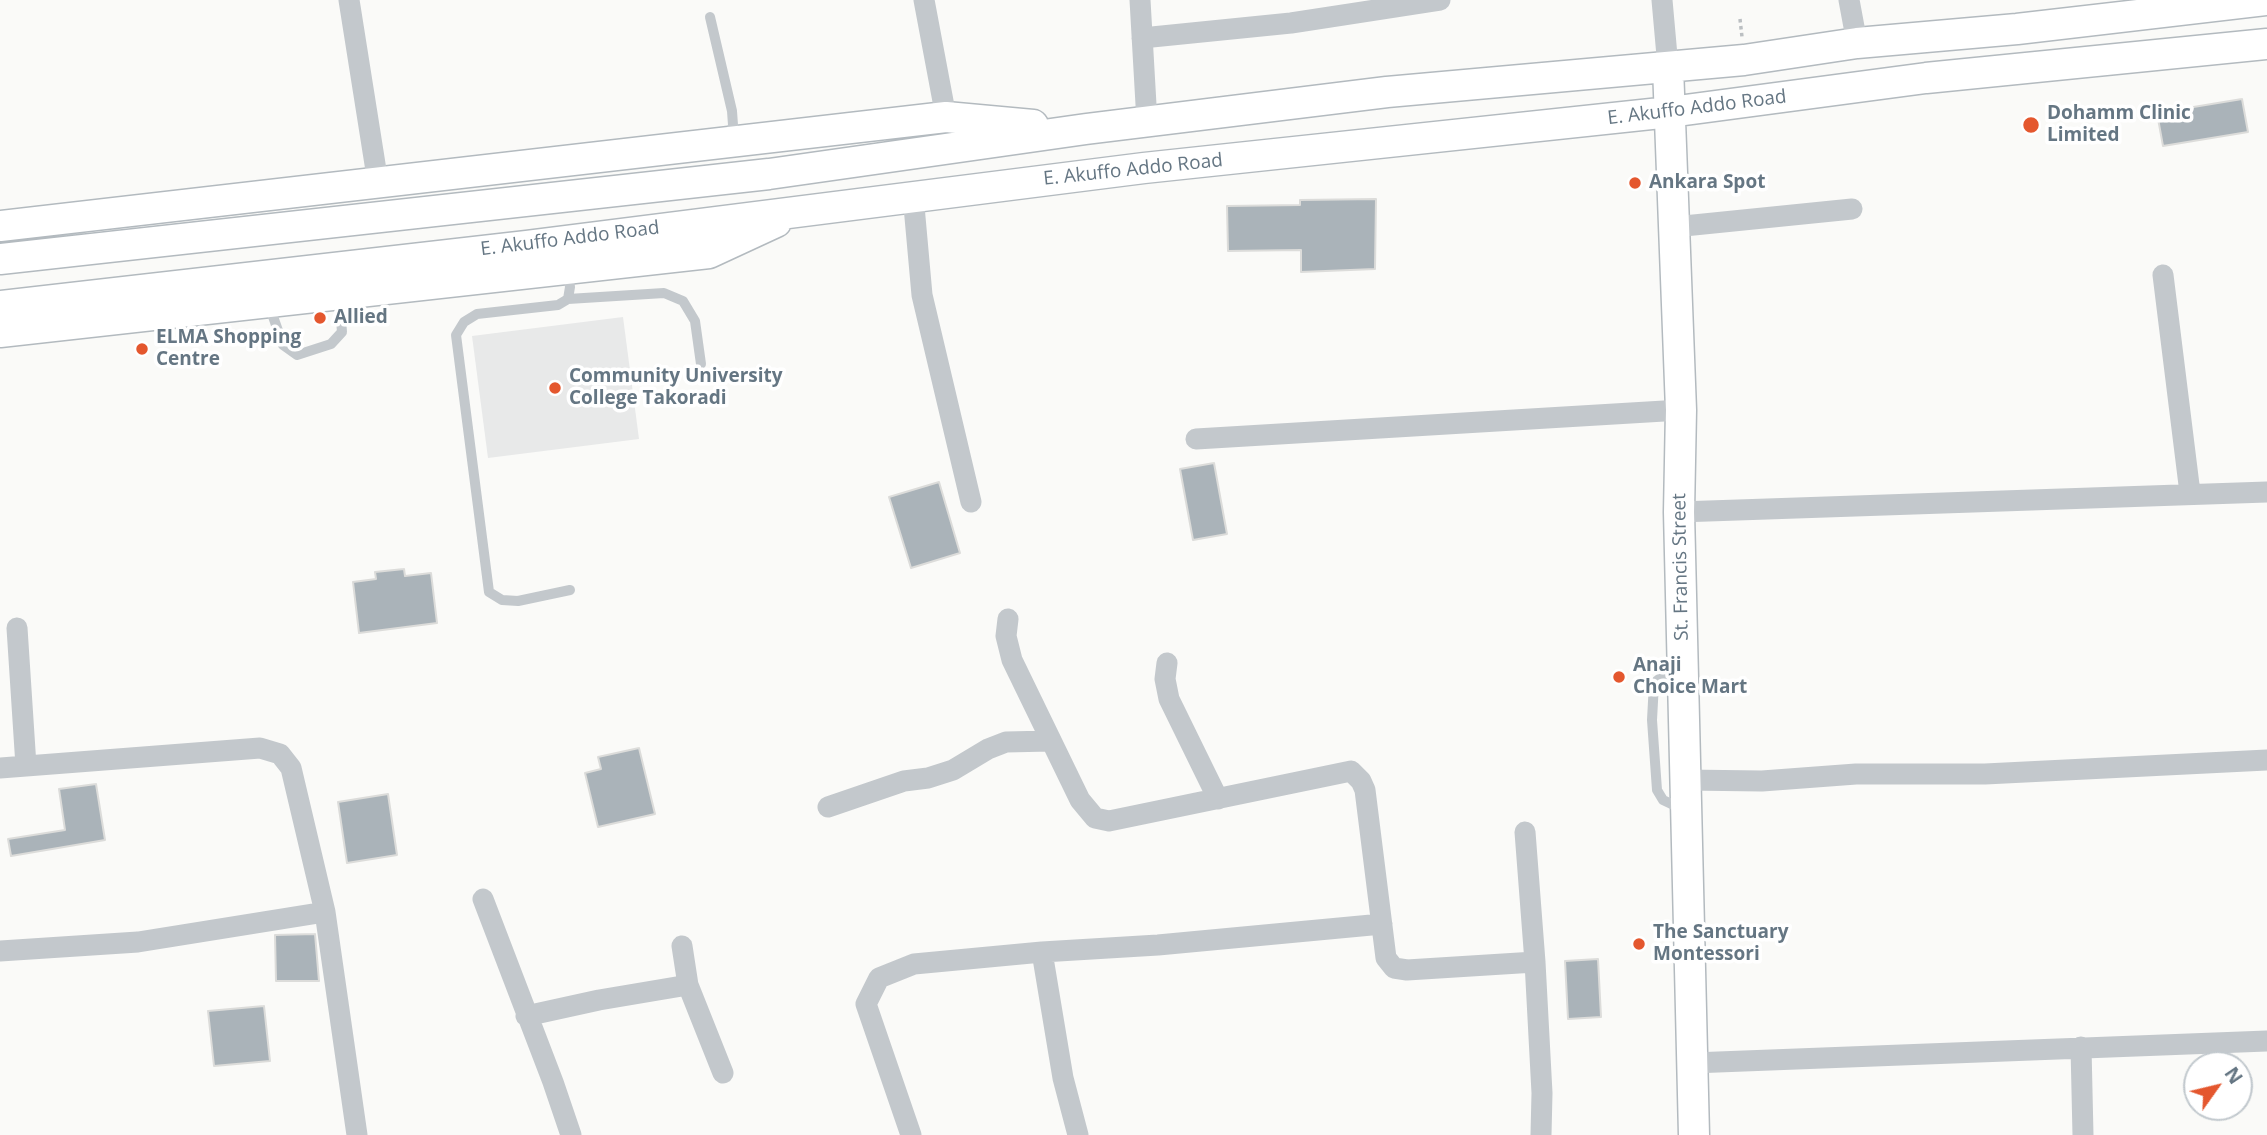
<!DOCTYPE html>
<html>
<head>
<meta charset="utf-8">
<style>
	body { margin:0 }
	#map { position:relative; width:2267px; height:1135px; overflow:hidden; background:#fafaf8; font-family:"Open Sans",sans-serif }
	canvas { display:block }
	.north { position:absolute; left:2183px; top:1051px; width:70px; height:70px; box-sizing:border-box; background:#fff; border:2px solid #c1c8cd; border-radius:50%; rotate:56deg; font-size:19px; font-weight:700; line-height:28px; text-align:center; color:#657683 }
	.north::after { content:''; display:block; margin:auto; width:24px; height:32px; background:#e4572e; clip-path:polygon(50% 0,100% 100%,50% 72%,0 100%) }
</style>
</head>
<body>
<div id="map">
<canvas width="2267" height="1135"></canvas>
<div class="north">N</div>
</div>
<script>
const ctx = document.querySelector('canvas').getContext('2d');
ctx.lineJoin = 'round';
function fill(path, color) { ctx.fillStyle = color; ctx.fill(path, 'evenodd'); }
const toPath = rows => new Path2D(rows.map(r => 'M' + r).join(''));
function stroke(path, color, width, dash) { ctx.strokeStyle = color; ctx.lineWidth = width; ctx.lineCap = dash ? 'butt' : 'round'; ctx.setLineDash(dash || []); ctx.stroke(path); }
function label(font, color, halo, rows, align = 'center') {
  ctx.font = font + ' "Open Sans",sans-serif'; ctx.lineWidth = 7; ctx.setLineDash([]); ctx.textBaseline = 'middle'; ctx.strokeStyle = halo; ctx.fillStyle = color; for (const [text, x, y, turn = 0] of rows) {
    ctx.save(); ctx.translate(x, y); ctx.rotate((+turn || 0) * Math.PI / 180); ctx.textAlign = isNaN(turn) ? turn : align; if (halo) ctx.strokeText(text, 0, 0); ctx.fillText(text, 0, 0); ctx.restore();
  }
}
fill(toPath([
	[623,317,639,439,488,458,472,336]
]), '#e8e9e9');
const building = toPath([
	[2242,99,2248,132,2163,146,2157,113,2242,99],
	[1376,199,1375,269,1301,272,1301,250,1228,251,1227,206,1300,205,1300,200,1376,199],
	[1214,463,1227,534,1193,540,1180,469,1214,463],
	[939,482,960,553,911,568,889,497,939,482],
	[404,569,405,576,431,573,437,623,359,633,353,582,376,579,375,572,404,569],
	[639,748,655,814,598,827,585,773,601,769,598,757,639,748],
	[96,784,105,840,11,856,8,839,65,830,59,789,96,784],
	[388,794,397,855,347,863,338,802,388,794],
	[315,934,319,981,276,981,275,935,315,934],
	[1598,959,1601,1017,1568,1019,1565,961,1598,959],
	[264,1006,270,1061,214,1066,208,1011,264,1006]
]);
fill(building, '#aab3b9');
stroke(building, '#dcdcda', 2);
const secondary = toPath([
	[1668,67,1681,410,1679,512,1694,1135],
	[0,226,946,117,1033,125],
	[0,259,769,174,1086,129,1387,92,1744,60,1857,43,2017,29,2267,0],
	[0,306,527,246,1144,168,1670,112,1926,78,2267,44],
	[0,332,709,253,776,222]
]);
stroke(secondary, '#b3babf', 33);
stroke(toPath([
	[1740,19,1742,37]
]), '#bbbfc2', 3.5, [3.5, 3.5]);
stroke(toPath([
	[710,17,732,111,733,125,729,139],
	[568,271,570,287,568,299,558,305,477,314,464,322,456,335,489,592,502,600,518,601,570,590],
	[568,299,664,293,683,301,695,321,701,364],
	[269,305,283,345,297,355,331,344,342,332,339,295],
	[1680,669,1665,674,1654,683,1652,720,1657,790,1663,800,1682,809]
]), '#c3c8cc', 10);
stroke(toPath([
	[349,0,378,183],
	[924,0,946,117],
	[1140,0,1147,122],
	[1662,0,1668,67],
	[1849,0,1857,43],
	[1142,38,1291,23,1440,0],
	[913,195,922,295,971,502],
	[1674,227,1852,209],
	[2163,275,2190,493],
	[1196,439,1681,410],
	[1679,512,2267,492],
	[1008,619,1006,636,1012,660,1080,800,1095,818,1109,821,1351,771,1361,781,1365,790,1386,958,1394,968,1407,970,1535,962],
	[17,628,26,766],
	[1167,663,1165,679,1169,699,1218,799],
	[0,768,260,748,280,754,291,768,325,912,357,1135],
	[1685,780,1762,781,1856,774,1985,774,2267,760],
	[828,807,904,781,928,778,953,770,988,749,1006,742,1050,741],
	[1525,832,1535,962,1542,1093,1541,1135],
	[483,899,553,1082,571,1135],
	[682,946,688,985],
	[0,951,138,942,325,912],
	[1042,952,1063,1078,1078,1135],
	[526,1016,599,1000,688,985,723,1073],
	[2081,1047,2083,1135],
	[1692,1063,2267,1041],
	[911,1135,866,1004,879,978,914,964,1042,952,1158,945,1382,924]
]), '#c3c8cc', 21);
stroke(secondary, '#fff', 30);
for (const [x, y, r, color] of [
	[2031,125,9,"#e4572e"],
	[1635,183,7,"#e4572e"],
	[320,318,7,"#e4572e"],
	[142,349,7,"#e4572e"],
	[555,388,7,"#e4572e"],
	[1619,677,7,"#e4572e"],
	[1639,944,7,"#e4572e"]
]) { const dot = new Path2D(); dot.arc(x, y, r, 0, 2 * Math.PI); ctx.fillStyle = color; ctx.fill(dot); stroke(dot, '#fff', 2.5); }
label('19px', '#657683', '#fff', [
	["E. Akuffo Addo Road",1697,108,-7],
	["E. Akuffo Addo Road",1133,170,-6],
	["E. Akuffo Addo Road",570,239,-7],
	["St. Francis Street",1681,567,-91]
]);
label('bold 19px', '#657683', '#fff', [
	["Dohamm Clinic",2047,114],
	["Limited",2047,136],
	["Ankara Spot",1649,183],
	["Allied",334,318],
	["ELMA Shopping",156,338],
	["Centre",156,360],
	["Community University",569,377],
	["College Takoradi",569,399],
	["Anaji",1633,666],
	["Choice Mart",1633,688],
	["The Sanctuary",1653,933],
	["Montessori",1653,955]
], 'left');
</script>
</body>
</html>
